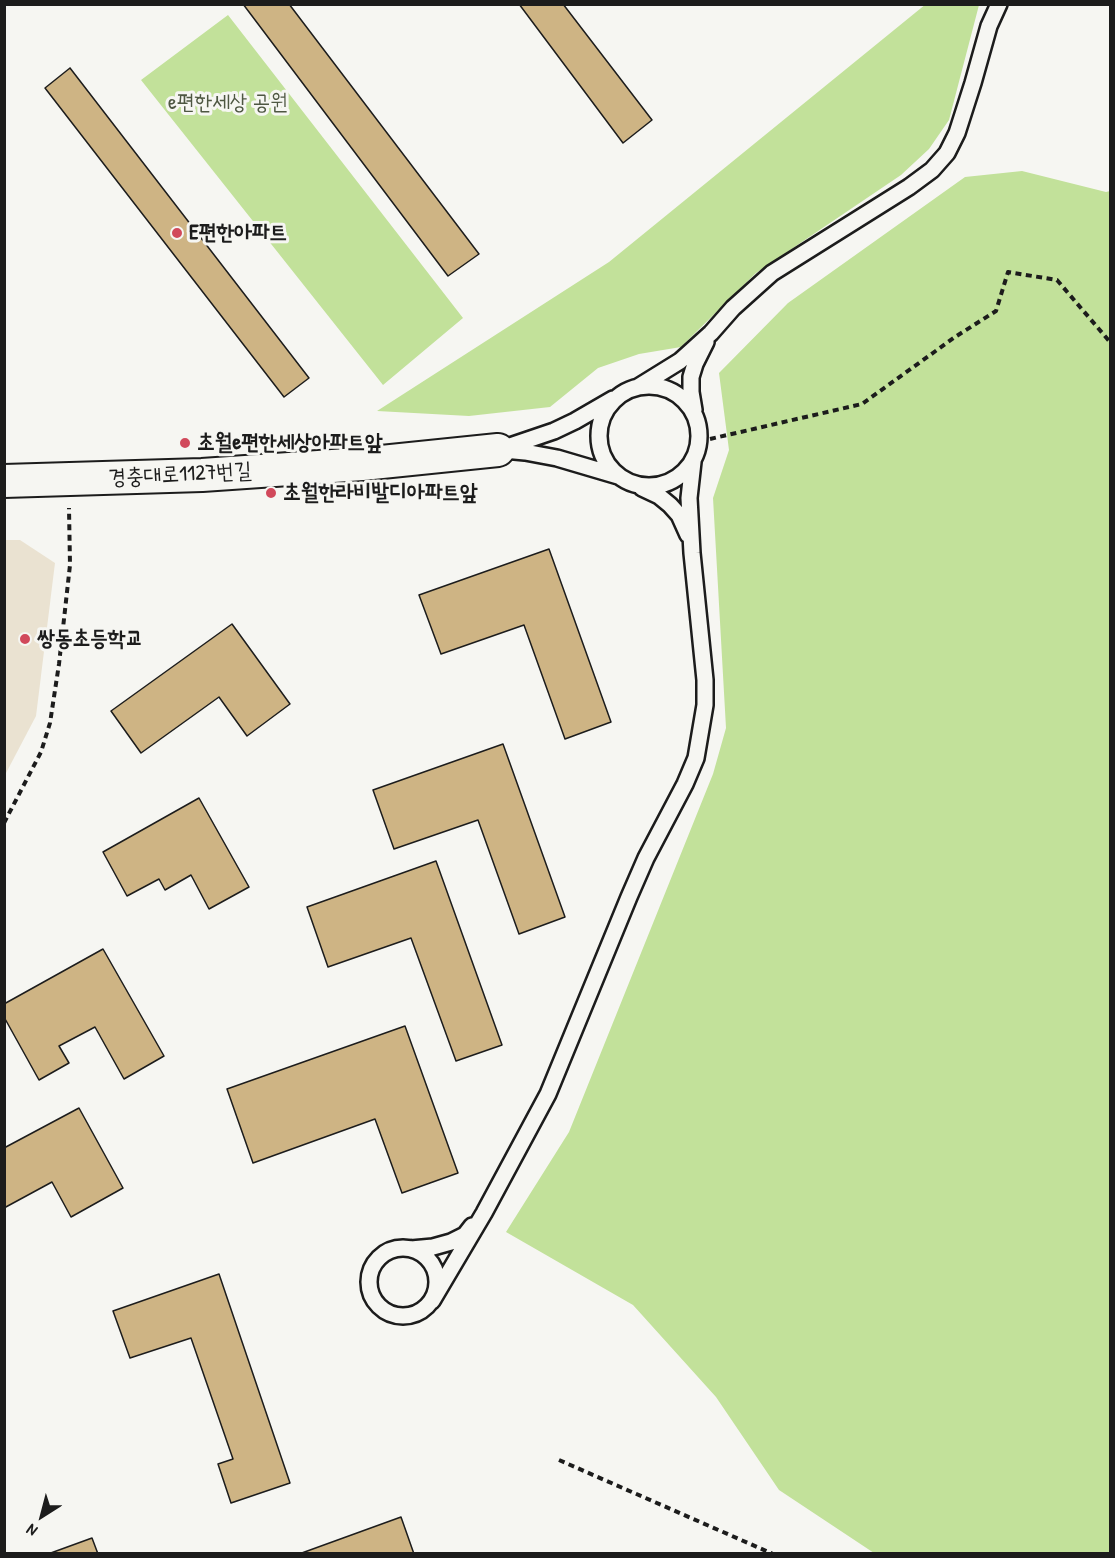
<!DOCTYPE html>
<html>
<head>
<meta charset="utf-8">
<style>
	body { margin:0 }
	#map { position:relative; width:1115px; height:1558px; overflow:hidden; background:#f6f6f2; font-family:"Patrick Hand",sans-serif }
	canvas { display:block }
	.frame { position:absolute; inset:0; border:6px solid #1c1c1c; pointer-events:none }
	.north { position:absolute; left:12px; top:1486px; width:60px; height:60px; -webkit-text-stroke:4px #f6f6f2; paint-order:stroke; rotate:216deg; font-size:16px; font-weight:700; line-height:24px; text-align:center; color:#1c1c1c }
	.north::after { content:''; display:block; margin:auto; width:21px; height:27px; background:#1c1c1c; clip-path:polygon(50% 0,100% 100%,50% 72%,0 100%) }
</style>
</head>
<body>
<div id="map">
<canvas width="1115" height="1558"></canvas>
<div class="frame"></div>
<div class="north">N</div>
</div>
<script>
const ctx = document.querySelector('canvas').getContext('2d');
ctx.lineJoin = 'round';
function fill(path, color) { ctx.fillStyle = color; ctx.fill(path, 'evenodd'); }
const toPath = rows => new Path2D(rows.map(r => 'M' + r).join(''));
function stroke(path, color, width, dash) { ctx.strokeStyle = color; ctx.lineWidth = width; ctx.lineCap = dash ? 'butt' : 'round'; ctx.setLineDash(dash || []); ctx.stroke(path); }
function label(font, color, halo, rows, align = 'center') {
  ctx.font = font + ' "Patrick Hand","Poor Story",sans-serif'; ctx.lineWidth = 6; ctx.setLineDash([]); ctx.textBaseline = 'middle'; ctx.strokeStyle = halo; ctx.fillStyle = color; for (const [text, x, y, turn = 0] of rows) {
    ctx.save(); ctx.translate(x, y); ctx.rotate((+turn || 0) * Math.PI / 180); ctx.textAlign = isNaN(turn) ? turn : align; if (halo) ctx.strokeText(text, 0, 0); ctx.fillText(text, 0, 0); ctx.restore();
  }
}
fill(toPath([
	[5,540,20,540,55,563,36,716,5,775]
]), '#eae2d1');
fill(toPath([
	[926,4,979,5,949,120,929,149,901,175,756,273,681,347,639,354,598,368,550,407,469,416,377,411,609,262],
	[228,15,463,318,383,385,141,80],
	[1022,171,1106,192,1110,191,1110,1553,874,1553,779,1490,716,1397,633,1305,506,1232,569,1132,713,774,726,728,713,498,729,450,719,373,788,303,965,177]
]), '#c2e19a');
const building = toPath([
	[243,4,289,4,479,254,448,276,243,4],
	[519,4,563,4,652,120,623,143,519,4],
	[70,68,309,378,284,397,45,88,70,68],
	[549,549,611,722,565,739,524,625,441,654,419,595,549,549],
	[232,624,290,704,247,736,219,697,141,753,111,711,232,624],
	[503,744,565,917,519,934,478,820,394,849,373,790,503,744],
	[199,798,249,887,209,909,191,875,165,890,159,879,127,896,103,852,199,798],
	[436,861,502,1045,456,1061,411,938,328,967,307,907,436,861],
	[103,949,164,1056,124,1079,95,1027,59,1046,69,1063,39,1080,4,1017,4,1004,103,949],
	[405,1026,458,1173,402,1193,375,1119,253,1163,227,1089,405,1026],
	[79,1108,123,1188,71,1217,52,1182,4,1208,4,1148,79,1108],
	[219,1274,290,1483,231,1503,218,1464,233,1459,191,1338,130,1358,113,1311,219,1274],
	[401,1517,414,1554,299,1554,401,1517],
	[92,1538,98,1554,48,1554,92,1538]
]);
fill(building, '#ceb484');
stroke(building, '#1c1c1c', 1.5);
const lane = toPath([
	'599 436a50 50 0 1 1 100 0a50 50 0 1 1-100 0Z',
	[638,387,680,361,711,333,733,308,772,273,909,187,932,170,947,153,957,133,973,83,989,26,999,4],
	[694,410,691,392,691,377,695,364,706,342],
	[498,450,554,431,575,421,613,399],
	[504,450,525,452,557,458,618,476],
	[642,488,659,496,670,505,679,515,688,535],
	'369 1282a34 34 0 1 1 68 0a34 34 0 1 1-68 0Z',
	[411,1249,433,1247,451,1242,465,1235,472,1226],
	[432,1301,484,1213,548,1094,629,897,646,858,685,784,696,758,705,705,705,680,692,553,689,498,693,462]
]);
const street = toPath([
	[4,481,202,475,362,464,498,450]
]);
stroke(lane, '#1c1c1c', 20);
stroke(street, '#1c1c1c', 36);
stroke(toPath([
	[710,439,862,404,955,337,996,311,1008,272,1057,280,1110,342],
	[4,823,41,752,50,723,59,664,70,565,69,508],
	[559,1460,773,1554]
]), '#1c1c1c', 4, [6, 4.5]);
stroke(lane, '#f6f6f2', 15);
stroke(street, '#f6f6f2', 32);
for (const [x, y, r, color] of [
	[177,233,6,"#d1495b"],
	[185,443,6,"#d1495b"],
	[271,493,6,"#d1495b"],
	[25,639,6,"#d1495b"]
]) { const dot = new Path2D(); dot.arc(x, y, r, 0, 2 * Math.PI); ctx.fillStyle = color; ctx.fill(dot); stroke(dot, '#f6f6f2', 2); }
label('22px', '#4e5742', '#f6f6f2', [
	["e편한세상 공원",228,103]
]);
label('bold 22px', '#1c1c1c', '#f6f6f2', [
	["E편한아파트",189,233],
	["초월e편한세상아파트앞",197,443],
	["초월한라비발디아파트앞",283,493],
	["쌍동초등학교",37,639]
], 'left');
label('22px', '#1c1c1c', '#f6f6f2', [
	["경충대로1127번길",180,475,-3]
]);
</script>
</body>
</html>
